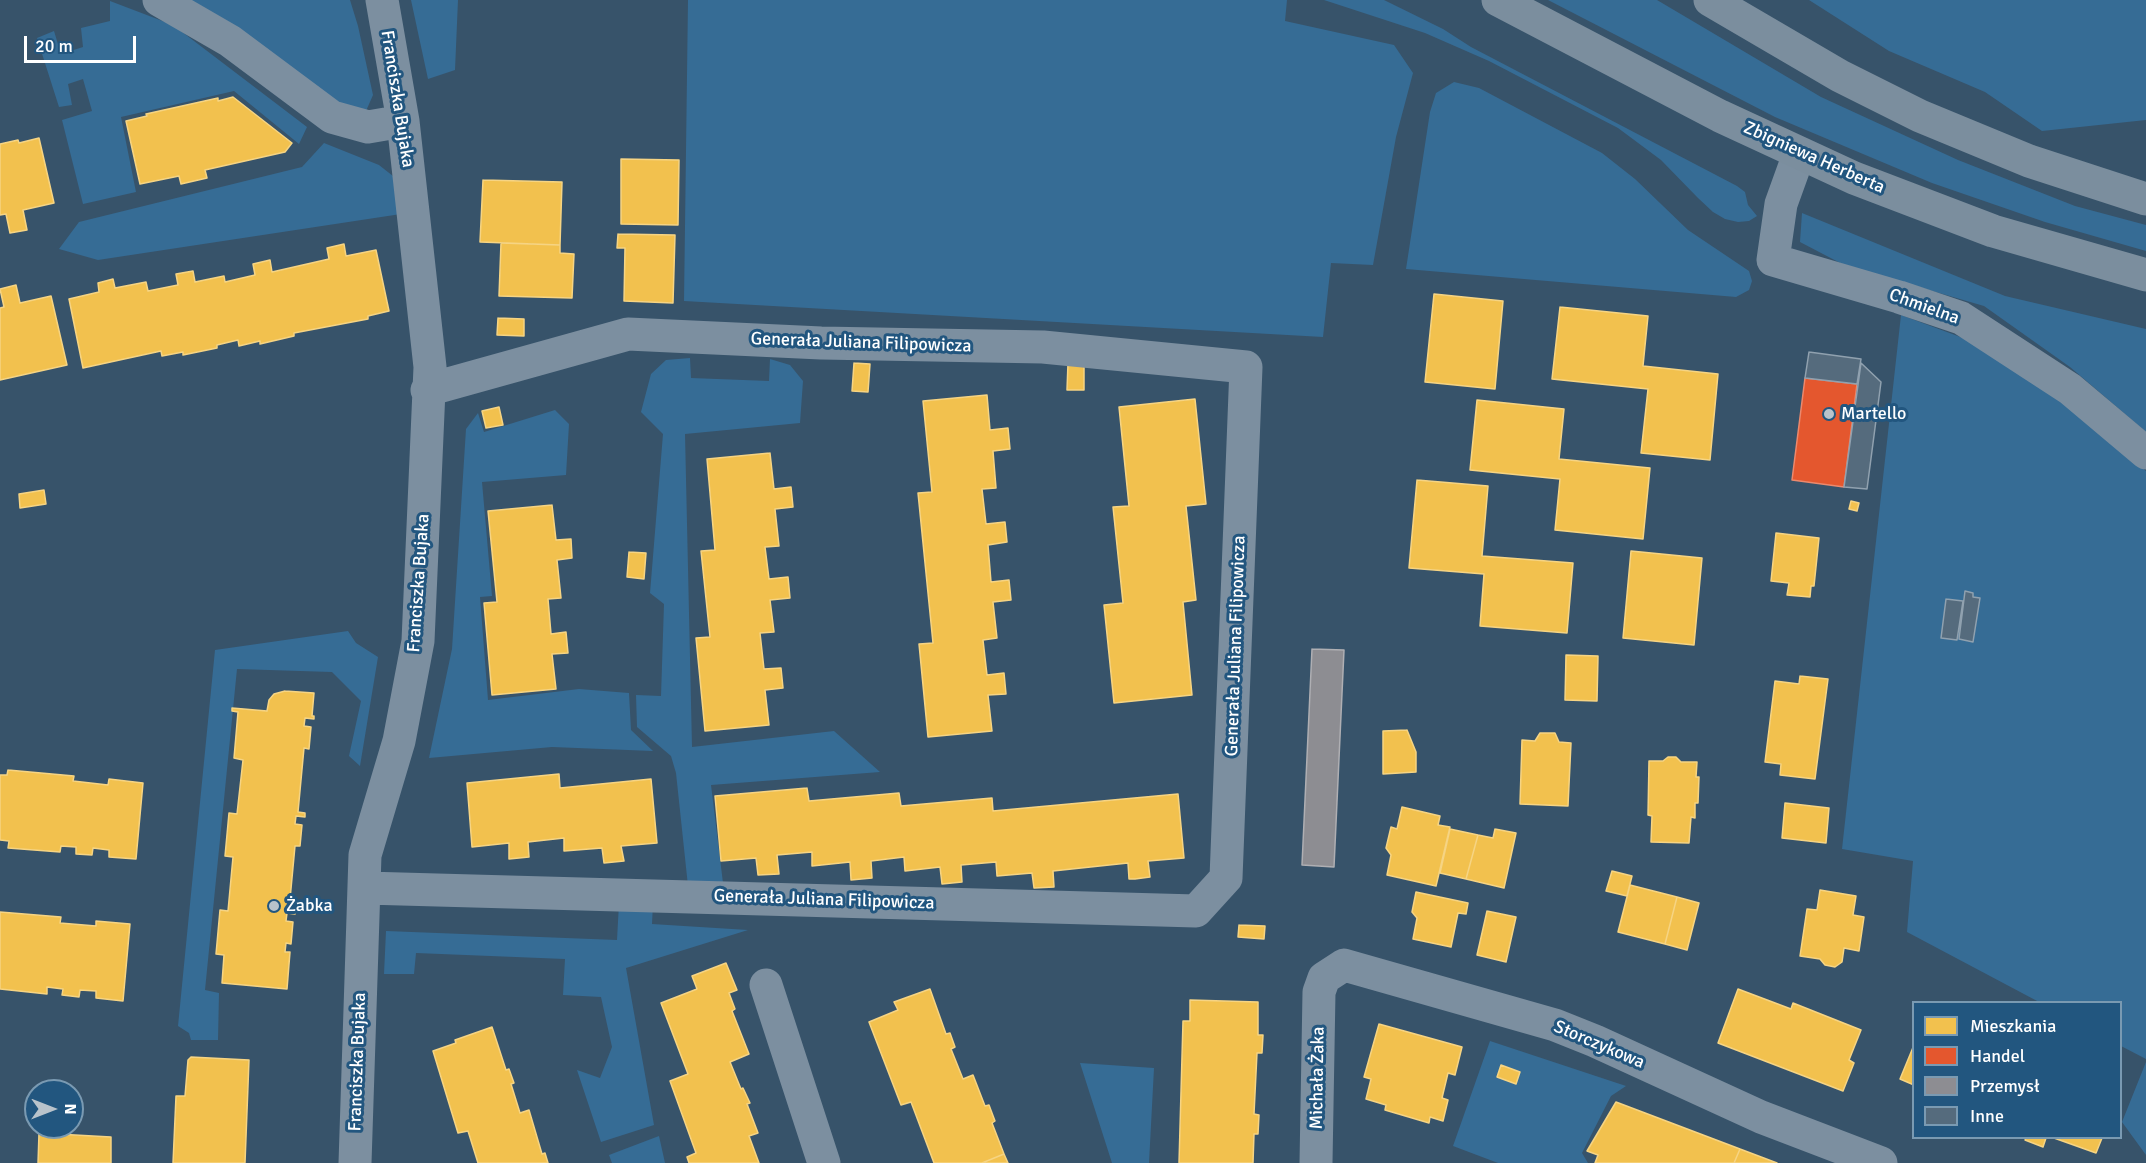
<!DOCTYPE html>
<html>
<head>
<meta charset="utf-8">
<style>
	body { margin:0 }
	#map { position:relative; width:2146px; height:1163px; overflow:hidden; background:#37536a; font-family:Signika,sans-serif }
	canvas { display:block }
	.legend { position:absolute; left:1912px; top:1001px; width:210px; height:138px; box-sizing:border-box; background:#22567f; border:2px solid #7a9ab2; margin:0; padding:8px 10px; list-style:none; font-size:18px; color:#fff }
	.legend li { display:flex; align-items:center; gap:12px; height:30px }
	.legend b { width:30px; border:2px solid #7a9ab2 }
	.north { position:absolute; left:24px; top:1079px; width:60px; height:60px; box-sizing:border-box; background:#22567f; border:2px solid #7a9ab2; border-radius:50%; rotate:90deg; font-size:16px; font-weight:700; line-height:24px; text-align:center; color:#fff }
	.north::after { content:''; display:block; margin:auto; width:21px; height:27px; background:#b9c3cb; clip-path:polygon(50% 0,100% 100%,50% 72%,0 100%) }
	.scale { position:absolute; left:24px; top:36px; width:112px; height:27px; box-sizing:border-box; border:3px solid #fff; border-top:0; padding-left:8px; font-size:18px; line-height:21px; white-space:nowrap; color:#fff; -webkit-text-stroke:4px #22567f; paint-order:stroke }
</style>
</head>
<body>
<div id="map">
<canvas width="2146" height="1163"></canvas>
<ul class="legend">
<li><b style="height:16px;background:#f2c14e"></b>Mieszkania</li>
<li><b style="height:16px;background:#e4572e"></b>Handel</li>
<li><b style="height:16px;background:#8d8d92"></b>Przemysł</li>
<li><b style="height:16px;background:#556b7d"></b>Inne</li>
</ul>
<div class="north">N</div>
<div class="scale">20 m</div>
</div>
<script>
const ctx = document.querySelector('canvas').getContext('2d');
ctx.lineJoin = 'round';
function fill(path, color) { ctx.fillStyle = color; ctx.fill(path, 'evenodd'); }
const toPath = rows => new Path2D(rows.map(r => 'M' + r).join(''));
function stroke(path, color, width, dash) { ctx.strokeStyle = color; ctx.lineWidth = width; ctx.lineCap = dash ? 'butt' : 'round'; ctx.setLineDash(dash || []); ctx.stroke(path); }
function label(font, color, halo, rows, align = 'center') {
  ctx.font = font + ' Signika,sans-serif'; ctx.lineWidth = 6; ctx.setLineDash([]); ctx.textBaseline = 'middle'; ctx.strokeStyle = halo; ctx.fillStyle = color; for (const [text, x, y, turn = 0] of rows) {
    ctx.save(); ctx.translate(x, y); ctx.rotate((+turn || 0) * Math.PI / 180); ctx.textAlign = isNaN(turn) ? turn : align; if (halo) ctx.strokeText(text, 0, 0); ctx.fillText(text, 0, 0); ctx.restore();
  }
}
fill(toPath([
	[190,0,350,0,358,26,373,95,366,111,344,106],
	[411,0,458,0,455,70,428,79],
	[688,0,1287,0,1285,21,1394,45,1413,73,1396,137,1373,265,1331,263,1323,337,684,301],
	[1324,0,1384,0,1443,29,1471,47,1737,186,1745,192,1748,205,1757,216,1749,221,1738,222,1725,219,1713,212,1698,198,1661,160,1618,128,1489,61,1425,33],
	[1548,0,1657,0,1821,97,1958,160,2075,206,2146,225,2146,251,2045,222,1932,183,1775,117],
	[1809,0,2146,0,2146,120,2042,131,1985,92,1889,51],
	[110,1,173,25,307,127,299,144,234,91,121,117,136,192,83,204,62,120,92,111,83,79,68,84,72,105,59,107,37,38,54,31,61,54,83,47,81,28,110,21],
	[1454,82,1479,88,1602,153,1635,179,1688,230,1749,271,1752,281,1749,290,1736,297,1406,269,1430,112,1436,93],
	[324,143,379,165,398,180,401,214,98,260,59,249,79,222,302,167],
	[1802,213,2005,296,2146,329,2146,432,2070,367,1984,306,1846,266,1800,242],
	[1901,315,1990,348,2075,412,2146,471,2146,1059,2121,1046,2120,1002,2039,1002,1907,932,1913,861,1842,849],
	[690,358,691,378,769,381,770,359,790,365,803,381,800,423,685,434,692,747,834,731,880,772,711,785,723,883,688,886,676,773,671,756,637,727,636,695,661,696,664,604,650,593,663,434,641,412,651,374,666,360],
	[555,410,569,424,566,475,482,482,492,596,480,597,488,700,579,689,629,693,631,730,653,751,552,747,429,758,452,649,466,429,478,413,484,432],
	[348,631,356,643,378,657,360,766,349,756,361,701,332,672,237,669,205,990,219,993,218,1040,191,1040,189,1033,178,1026,215,650],
	[619,903,653,904,652,924,748,930,626,968,654,1125,601,1142,577,1070,600,1078,612,1047,601,997,563,995,565,959,416,953,414,974,384,974,386,931,617,940],
	[1490,1041,1626,1086,1611,1096,1582,1153,1588,1163,1498,1163,1453,1146],
	[2146,1062,2146,1155,2122,1122],
	[1080,1063,1154,1068,1149,1163,1112,1163],
	[659,1136,665,1163,612,1163,609,1155]
]), '#366c95');
const homes = toPath([
	[233,97,292,143,285,152,205,170,207,178,181,184,179,176,140,184,126,121,147,116,146,114,218,98,218,101,233,97],
	[39,138,54,203,23,210,27,230,10,233,6,214,0,215,0,144,18,140,19,143,39,138],
	[621,159,679,160,678,225,621,224,621,159],
	[483,180,562,182,560,245,480,242,483,180],
	[618,234,675,235,673,303,624,301,625,248,617,248,618,234],
	[501,243,560,245,560,253,574,254,572,298,499,296,501,243],
	[344,244,346,256,376,250,389,311,368,316,368,319,294,333,294,336,260,344,260,341,239,346,238,340,217,345,217,348,183,355,183,352,162,356,161,351,83,368,69,299,99,292,98,283,113,279,115,288,146,282,148,291,178,285,176,274,193,271,195,282,224,276,225,282,255,275,253,264,270,260,272,272,329,259,327,248,344,244],
	[16,285,20,303,51,296,67,365,0,380,0,308,4,307,0,289,16,285],
	[1434,294,1503,301,1495,389,1425,382,1434,294],
	[1560,307,1648,316,1643,366,1718,374,1710,460,1641,453,1648,389,1552,379,1560,307],
	[498,318,524,319,524,336,497,335,498,318],
	[854,363,870,364,868,392,852,391,854,363],
	[1068,363,1084,363,1084,390,1067,390,1068,363],
	[987,395,990,430,1008,428,1010,449,993,451,996,488,982,489,986,524,1005,522,1007,542,988,545,991,582,1009,580,1011,600,993,602,997,638,983,640,987,675,1004,673,1006,694,988,695,992,731,928,737,919,644,933,643,918,493,932,492,923,401,987,395],
	[1195,399,1206,504,1186,506,1196,600,1183,602,1192,695,1114,703,1104,605,1123,603,1113,507,1129,506,1119,407,1195,399],
	[1477,400,1564,409,1559,459,1650,468,1643,539,1555,530,1560,479,1470,470,1477,400],
	[499,407,503,425,486,428,482,411,499,407],
	[770,453,774,489,791,487,793,507,775,509,779,546,765,547,769,579,788,577,790,598,770,600,774,632,760,633,764,669,781,668,783,688,765,690,769,725,705,731,696,638,710,637,701,551,715,550,707,459,770,453],
	[1417,480,1488,486,1482,556,1573,563,1567,633,1480,626,1484,574,1409,568,1417,480],
	[44,490,46,504,20,508,19,494,44,490],
	[1851,501,1859,503,1857,511,1849,509,1851,501],
	[552,505,556,540,571,539,572,558,557,560,561,598,548,599,551,634,566,632,568,653,552,654,556,689,492,695,484,603,497,602,488,511,552,505],
	[1776,533,1819,538,1814,586,1811,586,1810,597,1787,595,1789,583,1771,581,1776,533],
	[1631,551,1702,558,1694,645,1623,638,1631,551],
	[629,552,646,553,644,579,627,577,629,552],
	[1566,655,1598,656,1597,701,1565,700,1566,655],
	[1800,676,1828,679,1815,779,1780,775,1781,764,1765,762,1775,681,1799,684,1800,676],
	[285,691,314,693,312,716,314,716,314,719,305,718,304,726,311,727,309,749,304,748,298,812,305,813,305,817,296,816,295,824,302,825,300,846,295,846,289,910,296,911,295,914,287,913,286,921,293,922,291,944,286,943,285,952,290,952,287,989,222,983,224,955,216,954,220,910,228,911,233,857,225,856,229,813,237,814,243,760,234,758,238,712,232,711,232,708,267,711,269,700,274,694,285,691],
	[1407,730,1416,752,1416,772,1383,774,1383,731,1407,730],
	[1540,733,1555,733,1559,742,1571,743,1568,806,1520,804,1522,740,1535,741,1540,733],
	[1668,757,1676,757,1681,762,1697,762,1696,777,1699,777,1698,803,1695,803,1695,818,1691,817,1689,843,1651,842,1652,816,1648,815,1649,761,1663,761,1668,757],
	[8,770,74,776,73,781,108,785,109,779,143,783,136,859,109,857,109,850,93,848,92,855,76,854,76,847,61,846,60,852,8,848,9,841,0,840,0,775,7,775,8,770],
	[559,774,560,788,651,779,657,843,621,846,624,861,604,863,602,848,564,851,564,838,528,842,529,857,509,859,509,843,472,847,467,783,559,774],
	[807,788,809,801,899,793,901,806,992,798,993,811,1178,794,1184,858,1148,861,1150,877,1135,879,1129,879,1128,863,1053,871,1054,887,1034,888,1032,873,997,876,996,862,961,865,962,882,942,884,940,867,905,871,904,857,871,861,872,878,851,880,850,862,812,866,812,852,777,855,779,874,758,875,756,858,721,861,715,796,807,788],
	[1785,803,1829,808,1826,843,1782,838,1785,803],
	[1402,807,1440,816,1438,825,1450,827,1436,886,1387,875,1391,855,1386,848,1391,827,1397,829,1402,807],
	[1450,829,1478,835,1466,879,1440,873,1450,829],
	[1495,829,1516,833,1504,888,1466,879,1478,835,1493,838,1495,829],
	[1612,871,1632,876,1627,896,1606,891,1612,871],
	[1630,885,1677,897,1665,944,1618,932,1630,885],
	[1820,890,1856,896,1853,915,1864,917,1859,951,1844,948,1842,962,1835,967,1825,965,1820,959,1800,956,1807,909,1817,910,1820,890],
	[1416,892,1468,903,1466,914,1458,913,1451,947,1413,939,1417,918,1412,912,1416,892],
	[1677,897,1699,903,1687,950,1665,944,1677,897],
	[1487,911,1516,917,1506,962,1477,955,1487,911],
	[0,912,61,917,60,923,96,926,96,921,130,924,123,1001,96,998,96,991,80,990,79,997,62,995,63,989,47,987,47,994,0,989,0,912],
	[1239,925,1265,926,1264,939,1238,937,1239,925],
	[726,963,737,990,729,993,735,1009,732,1011,749,1054,730,1062,741,1089,743,1088,750,1103,747,1104,758,1133,749,1136,759,1163,689,1163,687,1157,696,1153,670,1081,688,1074,661,1003,697,989,692,976,726,963],
	[930,989,946,1034,950,1033,955,1047,951,1049,963,1079,973,1075,985,1106,989,1105,995,1121,992,1123,1004,1154,982,1163,934,1163,911,1102,901,1105,869,1022,898,1010,894,1002,930,989],
	[1738,989,1791,1009,1793,1003,1861,1030,1849,1060,1854,1063,1843,1091,1718,1043,1738,989],
	[1190,1000,1258,1002,1258,1035,1263,1035,1262,1053,1257,1053,1254,1114,1259,1115,1258,1134,1254,1134,1253,1163,1179,1163,1183,1021,1190,1021,1190,1000],
	[1379,1024,1462,1047,1455,1075,1448,1073,1442,1098,1448,1100,1443,1121,1430,1117,1429,1123,1385,1110,1386,1105,1366,1099,1371,1079,1364,1077,1379,1024],
	[492,1027,506,1070,509,1069,514,1083,511,1084,520,1113,529,1110,542,1154,545,1153,548,1163,478,1163,468,1131,458,1133,433,1051,456,1043,455,1040,492,1027],
	[1914,1045,1914,1085,1900,1079,1914,1045],
	[191,1057,249,1060,245,1163,173,1163,176,1096,185,1096,188,1060,191,1057],
	[1501,1065,1520,1072,1516,1084,1497,1077,1501,1065],
	[1616,1102,1740,1149,1734,1163,1595,1163,1598,1155,1587,1151,1616,1102],
	[39,1133,111,1137,111,1163,38,1163,39,1133],
	[2026,1138,2046,1138,2043,1147,2025,1140,2026,1138],
	[2054,1138,2102,1138,2096,1153,2054,1138],
	[1740,1149,1777,1163,1734,1163,1740,1149],
	[1004,1154,1008,1163,982,1163,1004,1154]
]);
fill(homes, '#f2c14e');
stroke(homes, '#f6d483', 1.5);
const shops = toPath([
	[1805,378,1857,384,1844,487,1792,480,1805,378]
]);
fill(shops, '#e4572e');
stroke(shops, '#ec896d', 1.5);
const industry = toPath([
	[1312,649,1344,650,1334,867,1302,865,1312,649]
]);
fill(industry, '#8d8d92');
stroke(industry, '#afafb3', 1.5);
const building = toPath([
	[1809,352,1861,359,1857,384,1805,378,1809,352],
	[1861,363,1881,382,1867,489,1844,487,1861,363],
	[1965,591,1973,593,1973,597,1980,598,1973,642,1959,639,1965,591],
	[1946,599,1963,601,1957,640,1941,638,1946,599]
]);
fill(building, '#556b7d');
stroke(building, '#90a1af', 1.5);
stroke(toPath([
	[159,0,230,41,332,117,368,127,403,121],
	[1799,154,1781,204,1773,260,1899,297,1961,318,2070,389,2146,453],
	[365,888,1196,911,1226,878,1246,367,1043,347,821,343,628,334,427,390],
	[766,985,824,1163],
	[355,1163,365,855,399,741,418,641,430,367,403,121,382,0],
	[1316,1163,1319,992,1324,978,1344,965,1555,1025,1595,1041,1761,1117,1881,1163]
]), '#7c8fa0', 33);
stroke(toPath([
	[1498,0,1720,116,1854,178,1993,231,2146,275],
	[1710,0,1840,76,1920,116,2029,161,2146,199]
]), '#7b8e9e', 33);
for (const [x, y, r, color] of [
	[1829,414,6,"#b9c3cb"],
	[274,906,6,"#b9c3cb"]
]) { const dot = new Path2D(); dot.arc(x, y, r, 0, 2 * Math.PI); ctx.fillStyle = color; ctx.fill(dot); stroke(dot, '#22567f', 2); }
label('18px', '#fff', '#22567f', [
	["Franciszka Bujaka",397,99,81],
	["Zbigniewa Herberta",1814,158,24],
	["Chmielna",1924,307,20],
	["Generała Juliana Filipowicza",861,343,2],
	["Franciszka Bujaka",419,583,-86],
	["Generała Juliana Filipowicza",1236,646,-88],
	["Generała Juliana Filipowicza",824,900,2],
	["Storczykowa",1599,1045,23],
	["Franciszka Bujaka",358,1062,-88],
	["Michała Żaka",1318,1078,-89]
]);
label('18px', '#fff', '#22567f', [
	["Martello",1841,414],
	["Żabka",286,906]
], 'left');
</script>
</body>
</html>
